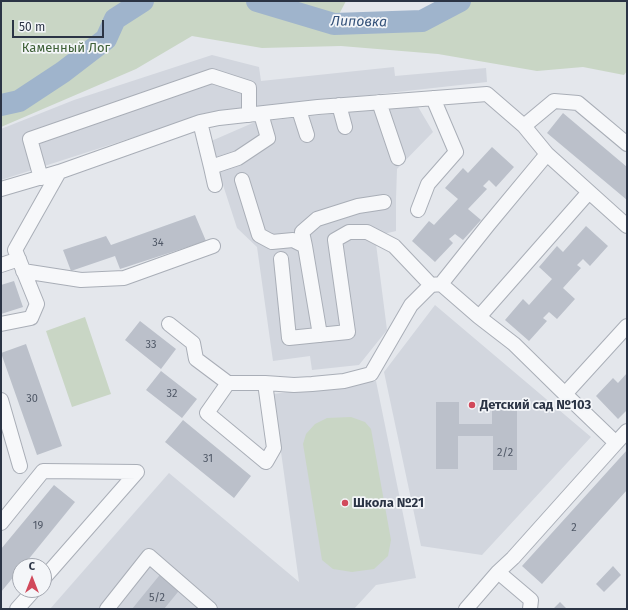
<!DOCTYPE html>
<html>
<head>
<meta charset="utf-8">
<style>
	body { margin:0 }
	#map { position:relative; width:628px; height:610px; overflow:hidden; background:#e4e7ec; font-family:"Fira Sans",sans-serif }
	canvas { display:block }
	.frame { position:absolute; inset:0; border:2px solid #2b3445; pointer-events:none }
	.north { position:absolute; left:12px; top:558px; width:40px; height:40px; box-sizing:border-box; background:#f4f6f9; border:1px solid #a4a8b1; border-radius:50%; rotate:0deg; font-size:11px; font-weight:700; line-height:16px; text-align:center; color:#2b3445 }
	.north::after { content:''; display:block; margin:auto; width:14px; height:18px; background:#d1495b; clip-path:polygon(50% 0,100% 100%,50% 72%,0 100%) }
	.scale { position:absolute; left:12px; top:20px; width:92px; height:18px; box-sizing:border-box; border:2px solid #2b3445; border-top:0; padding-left:5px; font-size:12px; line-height:14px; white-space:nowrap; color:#2b3445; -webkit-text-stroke:3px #f4f6f9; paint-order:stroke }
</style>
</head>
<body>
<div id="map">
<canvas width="628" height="610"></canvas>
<div class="frame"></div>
<div class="north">С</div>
<div class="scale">50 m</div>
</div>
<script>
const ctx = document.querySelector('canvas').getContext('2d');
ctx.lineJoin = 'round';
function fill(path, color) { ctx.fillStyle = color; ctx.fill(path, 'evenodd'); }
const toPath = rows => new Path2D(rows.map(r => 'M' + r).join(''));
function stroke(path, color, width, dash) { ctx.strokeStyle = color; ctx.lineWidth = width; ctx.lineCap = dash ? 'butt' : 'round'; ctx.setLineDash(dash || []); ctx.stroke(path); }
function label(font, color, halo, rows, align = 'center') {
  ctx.font = font + ' "Fira Sans",sans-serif'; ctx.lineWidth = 3.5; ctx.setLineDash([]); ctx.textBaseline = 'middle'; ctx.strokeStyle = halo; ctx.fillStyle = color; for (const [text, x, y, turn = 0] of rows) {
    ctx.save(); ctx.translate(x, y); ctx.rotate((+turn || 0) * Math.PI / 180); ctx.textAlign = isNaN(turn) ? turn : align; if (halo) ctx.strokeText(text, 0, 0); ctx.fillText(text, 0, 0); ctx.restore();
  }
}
fill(toPath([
	[212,55,259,67,261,81,394,67,395,76,486,68,487,82,209,113,1,180,1,129,74,100],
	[417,105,433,132,397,169,396,199,396,231,375,236,387,330,359,365,312,370,310,356,273,361,257,247,237,228,209,142,255,122,358,111],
	[435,305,591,437,482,555,421,546,384,372],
	[376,381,416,578,376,585,354,609,50,609,169,473,299,582,273,394]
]), '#d2d6de');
fill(toPath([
	[1,1,346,1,334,24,422,21,460,1,627,1,627,71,624,75,583,67,537,71,438,54,341,46,262,48,192,36,136,69,1,127],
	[85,317,111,394,72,407,46,331],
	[351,417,365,422,371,429,391,540,388,556,374,569,352,572,333,569,322,560,303,444,306,434,315,424,327,418]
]), '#c9d6c5');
stroke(toPath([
	[257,1,334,24,422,21,460,1],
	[1,105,19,101,63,72,106,39,115,19,143,1]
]), '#9fb4cc', 22);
fill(toPath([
	[563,113,627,167,627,200,547,133],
	[492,147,514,167,496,187,489,180,483,186,487,189,468,209,481,220,463,240,455,234,449,239,453,243,435,262,412,241,429,221,434,225,458,199,445,188,463,168,468,173],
	[195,215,206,241,120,269,115,256,71,271,63,250,106,236,111,245],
	[586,226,608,246,590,266,583,259,577,265,581,268,563,288,575,299,557,319,549,312,543,318,547,321,529,341,505,320,523,299,529,305,552,279,539,267,557,246,563,252],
	[14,281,23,307,1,314,1,285],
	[140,321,176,349,161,369,125,340],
	[26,344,62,446,37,455,1,353],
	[161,371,197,399,182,418,146,390],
	[627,373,627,410,618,419,596,396,613,378,618,383],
	[436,402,459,402,459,424,492,424,492,402,517,402,517,470,493,470,493,436,458,436,458,469,436,469],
	[183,420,251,476,234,498,165,442],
	[627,450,627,490,542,584,522,566],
	[54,485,75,502,23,566,20,566,20,569,1,592,1,549],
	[613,566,621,575,604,592,596,584],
	[163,571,182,587,164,609,132,609],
	[560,602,567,609,553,609]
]), '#bbc0ca');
const minor = toPath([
	[379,102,398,158],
	[339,105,345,127],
	[299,110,307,135],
	[200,122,211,167,215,185],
	[524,126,554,101,578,103,627,144],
	[211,167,238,158,268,138,261,114],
	[41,178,30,139,212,76,249,88,249,115],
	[242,180,259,235,272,242,293,240,305,246,320,335],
	[1,189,59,172,200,122,219,118,318,107,487,94,524,126,547,154,627,226],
	[418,210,428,184,456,152,433,98],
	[305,246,302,232,317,219,358,206,384,202],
	[281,259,289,338,348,332,335,240,349,232,367,232,394,246,431,285],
	[1,265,19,259],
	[23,271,81,280,124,278,213,246],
	[441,284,479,317,589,192],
	[479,317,514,344,565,394,627,326],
	[1,324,31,318,37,304,15,250,59,172],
	[169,324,193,343,196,359,228,383],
	[265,383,274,448,266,462,207,413,228,383,265,383,294,385,312,384,344,381,371,374,411,305,431,285,441,284,488,225,547,154],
	[1,400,20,466],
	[616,443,627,431],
	[1,523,43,471,137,472],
	[498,572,531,600,530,609],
	[44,578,137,472],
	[17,609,34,590],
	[107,609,149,556,210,609],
	[466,609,498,572,513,558,616,443,565,394]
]);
stroke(minor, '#a9aeb7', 16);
stroke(minor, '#f7f8fa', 14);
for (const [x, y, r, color] of [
	[472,405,4,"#d1495b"],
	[345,503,4,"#d1495b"]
]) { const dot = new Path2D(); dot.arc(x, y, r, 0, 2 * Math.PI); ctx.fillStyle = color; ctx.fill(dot); stroke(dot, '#f4f6f9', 1.5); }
label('11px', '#4f5766', null, [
	["34",158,243],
	["33",151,345],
	["32",172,394],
	["30",32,399],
	["2/2",505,453],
	["31",208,459],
	["19",38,526],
	["2",574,528],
	["5/2",157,598]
]);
label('13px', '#3f6138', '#f4f6f9', [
	["Каменный Лог",66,48]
]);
label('bold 13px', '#2b3445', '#f4f6f9', [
	["Детский сад №103",480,405],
	["Школа №21",353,503]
], 'left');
label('italic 14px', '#34527a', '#f4f6f9', [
	["Липовка",359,22,1]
]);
</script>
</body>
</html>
